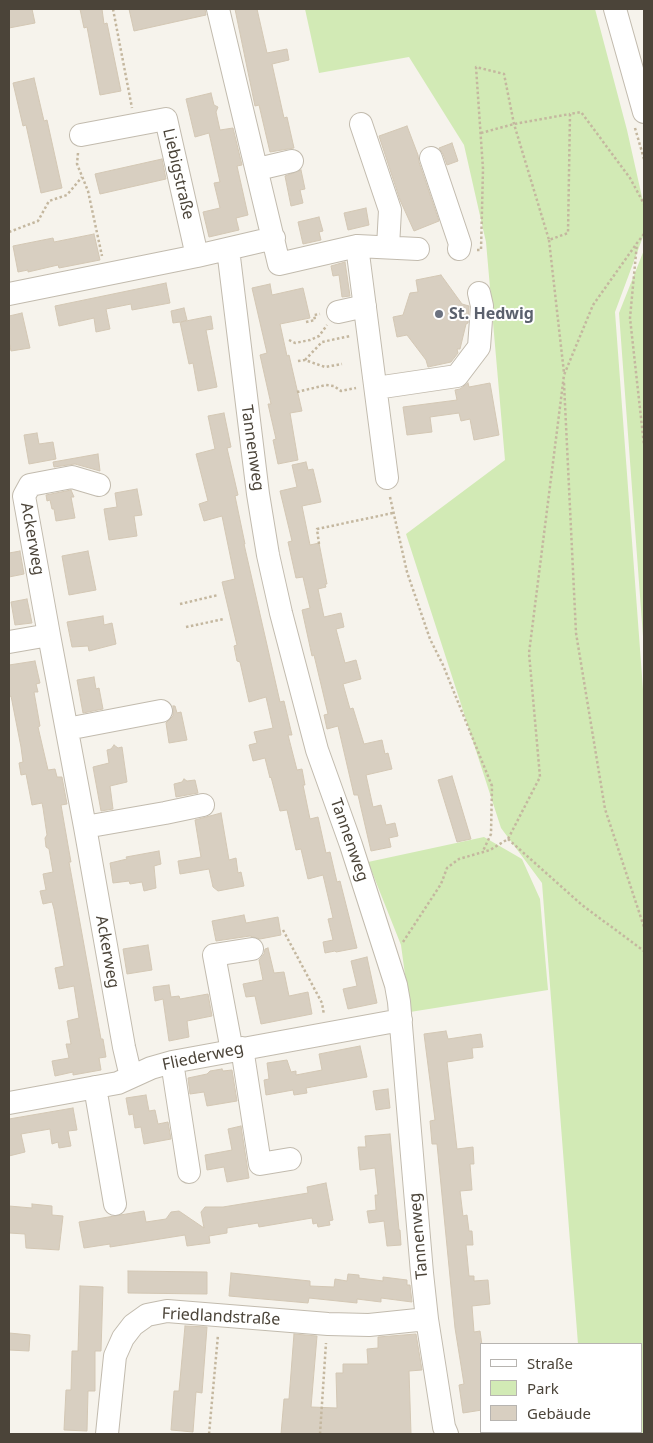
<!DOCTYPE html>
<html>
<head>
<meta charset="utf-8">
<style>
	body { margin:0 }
	#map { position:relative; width:653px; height:1443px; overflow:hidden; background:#f6f3ec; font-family:"Noto Sans",sans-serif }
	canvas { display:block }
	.frame { position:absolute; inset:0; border:10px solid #4b4439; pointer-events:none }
	.legend { position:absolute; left:480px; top:1343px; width:162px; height:90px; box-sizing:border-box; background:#fff; border:1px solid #b7b4b0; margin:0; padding:6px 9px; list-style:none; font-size:15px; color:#4b4439 }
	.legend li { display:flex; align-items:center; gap:10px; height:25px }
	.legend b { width:25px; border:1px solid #b7b4b0 }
</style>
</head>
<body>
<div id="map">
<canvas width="653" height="1443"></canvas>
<div class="frame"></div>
<ul class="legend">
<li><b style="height:6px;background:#fff"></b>Straße</li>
<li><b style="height:14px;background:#d2eab5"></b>Park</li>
<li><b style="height:14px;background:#d8cfc1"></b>Gebäude</li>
</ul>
</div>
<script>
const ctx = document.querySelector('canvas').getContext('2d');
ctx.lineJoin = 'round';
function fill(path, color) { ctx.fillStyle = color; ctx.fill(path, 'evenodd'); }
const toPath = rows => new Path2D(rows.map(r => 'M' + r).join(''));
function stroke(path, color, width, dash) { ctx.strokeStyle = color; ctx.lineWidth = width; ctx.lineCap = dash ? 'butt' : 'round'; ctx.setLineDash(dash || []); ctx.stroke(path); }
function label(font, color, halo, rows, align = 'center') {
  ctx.font = font + ' "Noto Sans",sans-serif'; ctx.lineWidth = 4; ctx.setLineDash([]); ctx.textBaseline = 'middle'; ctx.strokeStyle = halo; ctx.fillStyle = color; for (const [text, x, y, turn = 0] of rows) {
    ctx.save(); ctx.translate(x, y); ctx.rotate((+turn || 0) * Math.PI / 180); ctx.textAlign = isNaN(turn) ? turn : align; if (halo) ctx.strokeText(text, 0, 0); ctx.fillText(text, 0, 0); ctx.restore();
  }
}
fill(toPath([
	[305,9,595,9,627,130,644,206,644,234,615,312,644,703,644,1434,585,1434,585,1432,642,1432,642,1344,578,1344,542,883,501,828,406,534,505,460,486,242,464,145,409,57,319,73],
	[644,250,644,650,619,313],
	[484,837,522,859,540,899,548,990,410,1012,401,945,368,862]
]), '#d2eab5');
const building = toPath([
	[9,9,32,9,35,23,9,28,9,9],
	[80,9,102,9,104,24,107,23,121,91,100,95,87,27,84,28,80,9],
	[129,9,205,9,206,15,134,31,129,9],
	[235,9,257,9,267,53,287,49,289,60,272,64,284,118,287,117,294,148,270,152,259,105,255,106,235,9],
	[34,78,44,121,47,120,62,188,41,193,26,125,23,126,13,83,34,78],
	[211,93,214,105,218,107,216,112,220,130,233,128,242,165,237,166,248,215,236,218,239,230,209,237,203,212,220,208,214,183,220,182,209,133,195,137,186,99,211,93],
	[407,126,418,155,419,162,439,221,414,231,400,200,379,136,407,126],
	[452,143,458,161,447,165,443,154,439,148,452,143],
	[162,159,166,179,100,194,95,174,162,159],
	[301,170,305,189,300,190,303,203,291,206,285,176,301,170],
	[366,208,369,225,348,230,344,213,366,208],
	[319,217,323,231,319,232,321,240,303,244,298,222,319,217],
	[94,234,100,260,59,268,58,265,28,272,28,270,18,272,13,246,53,238,54,242,94,234],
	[345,262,350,296,342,297,339,275,333,276,331,266,345,262],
	[441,275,462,304,469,306,468,323,466,324,460,349,457,349,458,353,451,362,428,367,426,360,407,335,397,337,393,317,403,315,410,293,418,292,416,280,441,275],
	[166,283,170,303,132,310,131,304,106,309,110,329,96,332,94,318,59,326,55,306,166,283],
	[270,284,272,295,303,288,310,318,280,324,287,356,289,355,302,411,290,413,298,460,278,464,273,440,276,439,268,404,271,404,260,355,267,353,252,288,270,284],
	[184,308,187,320,181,322,211,316,213,329,206,330,217,387,198,391,193,363,189,364,180,322,173,323,171,311,184,308],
	[22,313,30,348,11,351,9,342,9,316,22,313],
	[468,383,469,387,490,383,499,435,474,440,470,419,461,421,459,413,430,417,432,432,407,435,403,407,457,400,455,390,460,389,468,383],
	[224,413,231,447,227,448,238,495,235,496,245,544,244,544,280,702,284,701,292,735,288,735,297,770,302,769,305,785,303,785,310,819,318,817,326,853,330,852,337,882,340,881,357,948,336,952,335,951,325,953,323,942,333,940,328,919,333,918,323,875,308,879,301,849,296,850,287,810,280,811,271,777,270,778,265,758,253,761,249,745,257,743,254,732,273,728,266,697,249,702,240,662,237,661,234,646,237,645,222,582,235,579,222,516,204,521,199,504,208,501,196,454,215,449,208,416,224,413],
	[37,433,39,444,53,442,56,459,29,464,24,435,37,433],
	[98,454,100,471,75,464,54,467,53,462,98,454],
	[306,462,308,470,313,469,321,502,302,506,310,545,319,543,327,584,325,584,326,587,318,589,324,617,341,613,344,627,336,629,345,663,356,660,361,679,343,684,350,709,353,708,364,744,382,740,385,754,388,753,392,769,366,775,373,807,381,805,386,825,395,823,398,836,389,838,391,847,371,851,358,795,354,795,338,726,327,729,324,715,328,714,314,655,312,656,302,610,310,608,303,577,296,578,288,542,292,541,280,491,297,487,292,465,306,462],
	[137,489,142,515,134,516,137,536,109,540,104,509,117,507,115,493,137,489],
	[71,490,74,497,71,497,75,518,56,521,54,509,52,509,50,500,47,501,46,495,71,490],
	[20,551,24,574,9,577,9,553,20,551],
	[88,551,96,590,69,595,62,556,88,551],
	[27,599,32,623,15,625,11,602,27,599],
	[103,616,104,625,112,623,116,644,89,651,88,646,72,647,67,622,103,616],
	[35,661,40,683,36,684,38,692,34,692,40,726,38,727,48,770,55,769,57,777,62,777,67,804,61,805,69,851,71,862,69,862,101,1039,103,1039,106,1057,99,1058,101,1070,73,1075,73,1072,55,1076,52,1061,69,1058,66,1044,71,1044,67,1021,79,1018,74,986,59,989,55,968,64,966,54,909,52,902,43,904,40,891,46,890,43,874,53,872,49,849,46,847,45,838,47,835,43,808,42,803,32,805,26,774,21,775,19,763,23,762,21,747,11,696,9,697,9,665,35,661],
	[94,677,96,689,99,688,103,709,83,713,77,680,94,677],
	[173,706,175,706,177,713,181,712,187,740,169,743,166,723,173,716,173,706],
	[114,745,118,748,122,747,127,782,110,786,113,809,101,811,93,767,109,763,107,750,111,749,114,745],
	[452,776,471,839,457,842,438,780,452,776],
	[184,779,187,781,195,780,198,793,176,797,174,784,182,782,184,779],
	[221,813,229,860,236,858,238,873,241,872,244,886,218,891,213,887,209,869,180,874,178,861,201,857,195,820,221,813],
	[159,851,161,864,154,866,156,888,144,891,142,882,130,884,129,881,113,883,110,863,127,859,126,857,159,851],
	[244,915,246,923,278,917,281,935,260,939,250,936,216,941,212,921,244,915],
	[148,945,152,970,127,974,123,949,148,945],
	[268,948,274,973,284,972,289,996,308,992,312,1014,261,1024,255,996,246,997,243,984,263,980,259,960,264,954,265,949,268,948],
	[367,957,377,1003,348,1009,343,989,357,986,351,961,367,957],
	[169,985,171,997,179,996,180,999,208,994,212,1016,187,1021,189,1037,169,1041,163,999,155,1001,153,987,169,985],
	[446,1031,448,1039,481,1034,483,1047,472,1048,473,1058,447,1062,457,1149,473,1147,474,1164,470,1164,472,1190,460,1191,463,1216,467,1215,469,1231,472,1231,473,1245,466,1245,469,1276,474,1276,474,1281,488,1280,490,1304,472,1306,474,1332,480,1331,482,1345,482,1410,463,1413,459,1385,464,1384,455,1328,437,1144,432,1144,430,1121,435,1120,424,1034,446,1031],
	[360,1046,367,1077,306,1088,307,1093,294,1095,293,1090,266,1095,264,1080,269,1079,267,1063,287,1060,291,1072,296,1071,296,1075,322,1070,319,1054,360,1046],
	[222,1069,223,1071,232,1070,237,1101,207,1106,204,1092,190,1094,188,1078,207,1074,210,1071,222,1069],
	[388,1089,390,1108,376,1110,373,1091,388,1089],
	[146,1095,149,1111,155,1110,158,1124,168,1122,171,1139,144,1144,141,1127,135,1128,133,1114,129,1115,126,1098,146,1095],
	[73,1108,77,1130,68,1131,71,1146,59,1148,58,1142,52,1144,50,1129,21,1134,25,1152,9,1156,9,1119,73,1108],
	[241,1126,249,1178,227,1182,224,1167,207,1170,205,1155,232,1150,228,1129,241,1126],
	[390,1134,399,1230,400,1230,401,1245,387,1246,384,1221,369,1223,367,1211,376,1210,375,1195,378,1195,375,1168,360,1170,358,1147,366,1147,365,1136,390,1134],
	[326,1183,333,1220,329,1221,330,1225,318,1227,317,1223,313,1224,312,1218,259,1227,258,1223,227,1228,227,1233,209,1236,210,1243,187,1246,185,1235,110,1247,110,1244,84,1248,79,1222,144,1211,146,1222,166,1219,171,1212,179,1211,204,1228,201,1212,205,1207,223,1207,308,1193,307,1187,326,1183],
	[32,1204,52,1206,52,1215,63,1216,59,1250,26,1248,25,1234,9,1233,9,1206,32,1208,32,1204],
	[128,1271,207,1272,207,1294,128,1293,128,1271],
	[231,1273,310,1281,310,1286,334,1287,335,1279,347,1281,348,1274,359,1275,359,1278,383,1281,383,1277,407,1280,407,1285,410,1285,412,1302,381,1298,381,1302,357,1299,357,1303,309,1298,308,1303,229,1296,231,1273],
	[80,1286,103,1287,101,1351,95,1351,95,1391,88,1391,87,1431,64,1430,66,1390,71,1390,72,1351,78,1351,80,1286],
	[185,1326,207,1327,202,1393,196,1392,193,1432,171,1430,174,1391,179,1391,185,1326],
	[9,1333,30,1335,29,1351,9,1350,9,1333],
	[294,1334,317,1336,311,1407,337,1408,336,1373,343,1373,343,1364,368,1364,367,1349,378,1348,378,1337,416,1334,422,1370,409,1371,411,1434,281,1434,284,1399,289,1399,294,1334]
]);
fill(building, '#d8cfc1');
stroke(building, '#d3c7b4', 1);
const minor = toPath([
	[218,9,279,264,357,246,418,249],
	[615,9,644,112],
	[361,124,390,210,388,247],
	[81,135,166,119,197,256],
	[431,158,460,244,459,249],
	[258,169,292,161],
	[357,246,387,478],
	[228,249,258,494,268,555,281,613,317,750,351,845,396,985,399,1002,422,1273,427,1319,444,1427,447,1434],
	[9,294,197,256,274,238],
	[338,312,365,306],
	[376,388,457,376,479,347,482,306,479,293],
	[49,635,24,496,30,485,72,477,99,485],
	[9,642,49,635,85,827,124,1047,131,1077],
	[67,729,161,711],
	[85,827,165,813,203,805],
	[242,1048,260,1164,290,1159],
	[232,1051,214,955,252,949],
	[172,1062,189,1172],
	[95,1087,115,1204],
	[9,1103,118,1083,151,1068,172,1062,401,1020],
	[107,1434,115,1356,123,1338,133,1325,147,1315,167,1311,328,1324,369,1325,427,1319]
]);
stroke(minor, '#c2bbae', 24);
stroke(toPath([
	[113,9,132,108],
	[635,128,644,159],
	[481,133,514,124,570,114],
	[78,153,77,164,88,191,102,256],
	[9,232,38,221,49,201,67,195,82,177],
	[644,234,637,243,630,318,644,445],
	[549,240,564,373],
	[477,250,481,250,483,169,476,67,504,74,514,124,549,240,568,233,570,114,581,112,630,178,644,204],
	[306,322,315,320,314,315,320,314],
	[289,340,295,343,310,340,319,336,327,325],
	[305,360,322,342,350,336],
	[298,361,305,360,325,367,342,364],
	[564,383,576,633,605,809,644,927],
	[297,392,326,385,334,386,341,391,356,388],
	[390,497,407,572,430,639,443,665,492,786,491,834,483,851],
	[319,544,317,529,393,513],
	[180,604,218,595],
	[186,627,224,619],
	[508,839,582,905,644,951],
	[283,930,322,1003,324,1015],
	[403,942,441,884,447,868,459,859,490,850,508,839,540,777,529,653,564,375,593,305,637,243],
	[209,1434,218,1335],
	[320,1434,326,1343]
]), '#c4b79f', 2.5, [2.5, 2.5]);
stroke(minor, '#fff', 22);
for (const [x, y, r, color] of [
	[439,314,5,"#6b7280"]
]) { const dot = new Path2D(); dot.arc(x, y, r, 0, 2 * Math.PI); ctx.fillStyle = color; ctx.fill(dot); stroke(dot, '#fff', 2); }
label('16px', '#4b4439', '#fff', [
	["Liebigstraße",178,174,77],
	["Tannenweg",252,448,82],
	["Ackerweg",32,539,80],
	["Tannenweg",349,840,71],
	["Ackerweg",107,952,80],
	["Fliederweg",203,1057,-12],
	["Tannenweg",419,1236,-95],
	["Friedlandstraße",221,1317,3]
]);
label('bold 16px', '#5b616d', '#fff', [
	["St. Hedwig",449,314]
], 'left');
</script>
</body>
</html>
